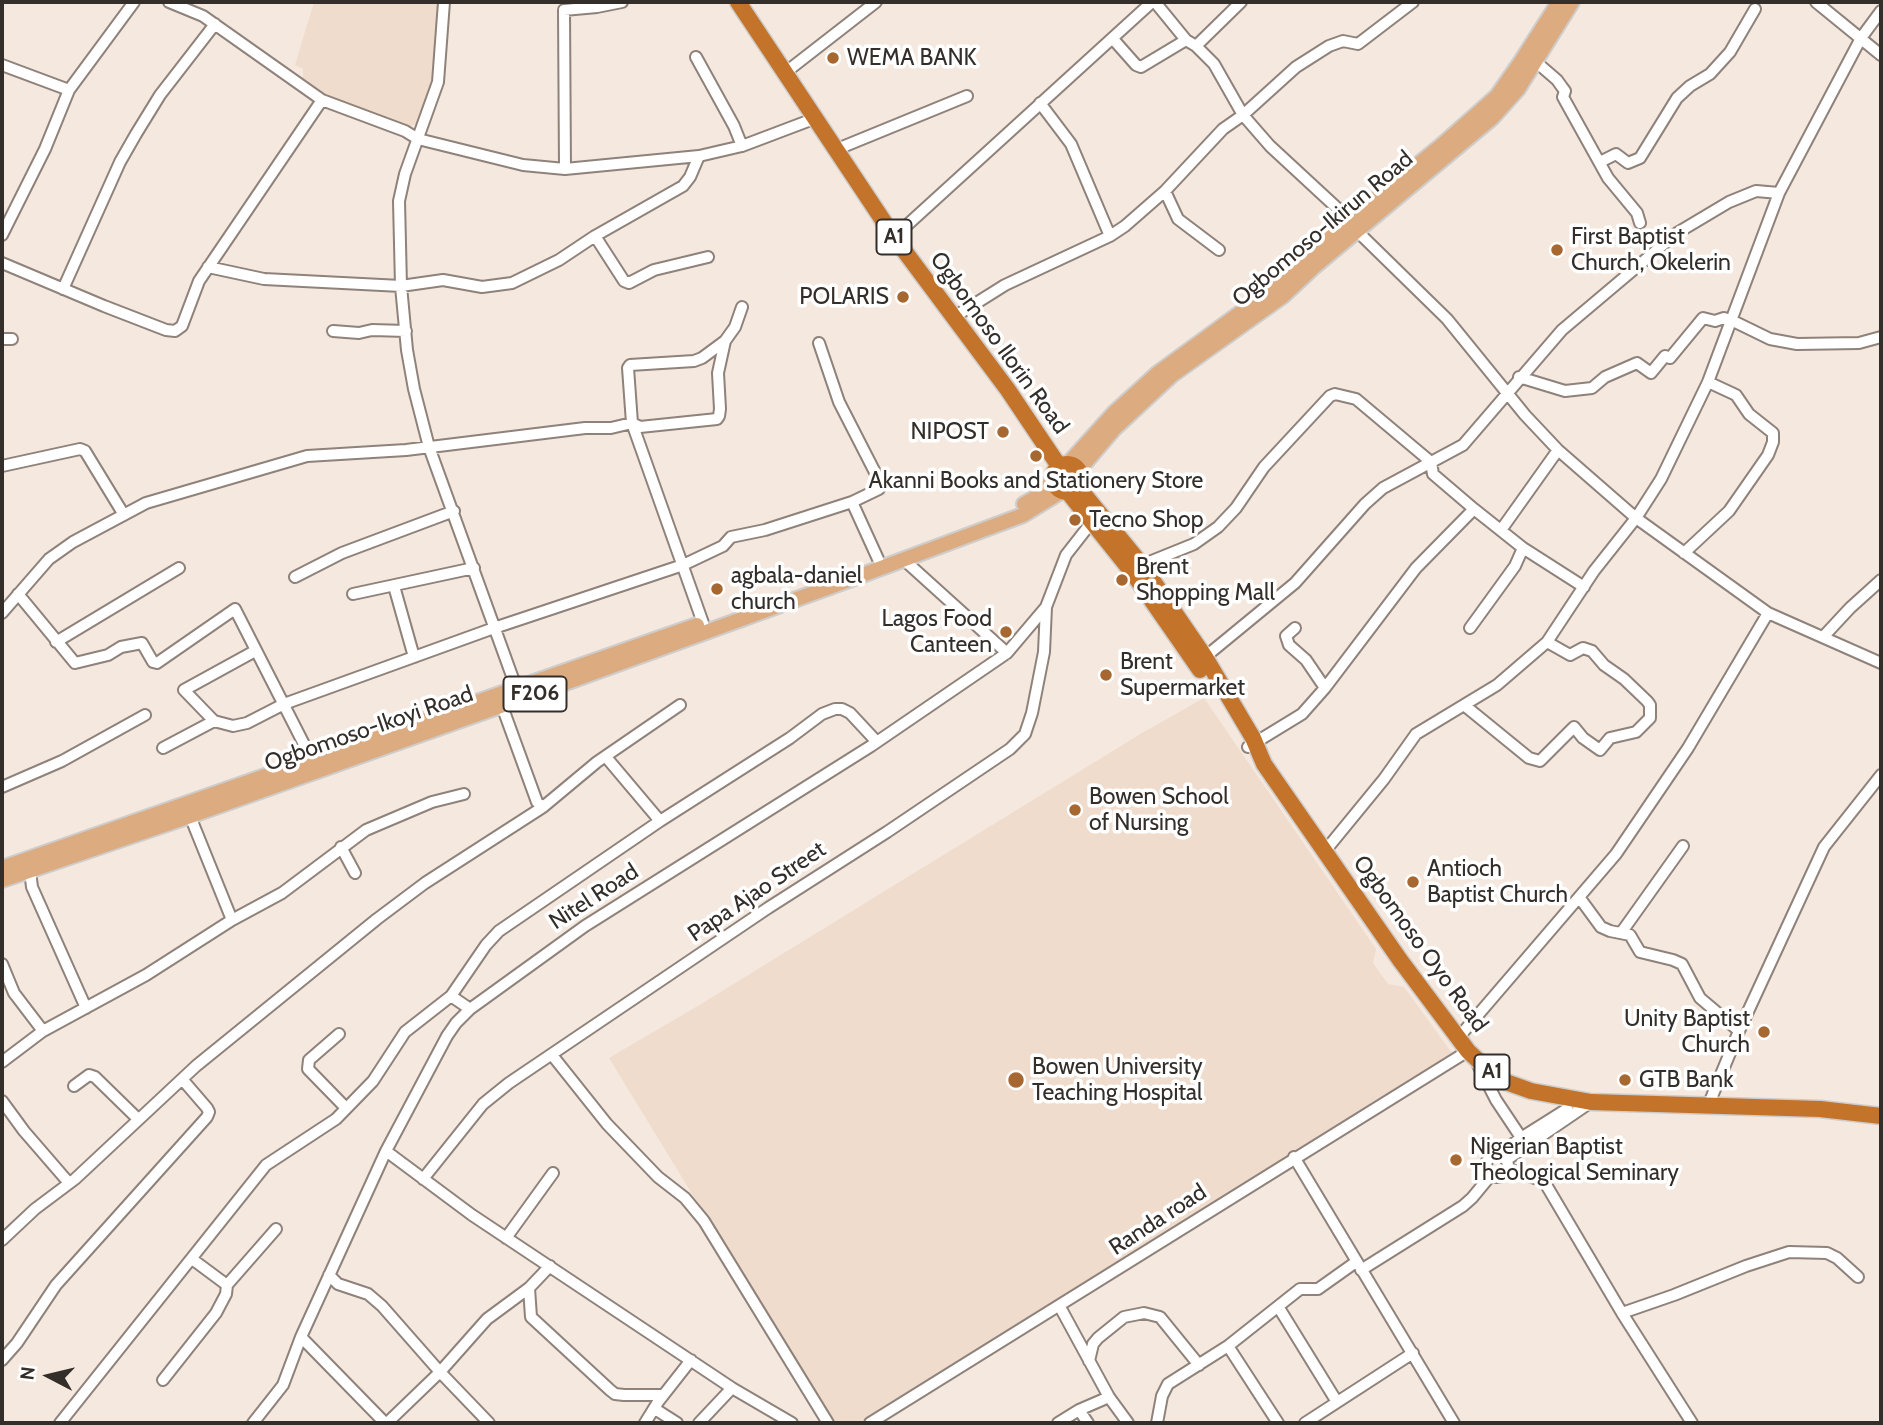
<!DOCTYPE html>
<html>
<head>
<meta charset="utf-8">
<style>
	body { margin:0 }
	#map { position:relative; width:1883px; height:1425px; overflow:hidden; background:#f5e8de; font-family:Cabin,sans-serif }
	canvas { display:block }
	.frame { position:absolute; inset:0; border:4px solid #332e2a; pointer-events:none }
	.north { position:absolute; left:14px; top:1341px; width:70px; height:70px; -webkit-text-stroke:5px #fff; paint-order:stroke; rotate:277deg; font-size:19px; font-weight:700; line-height:28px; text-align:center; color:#332e2a }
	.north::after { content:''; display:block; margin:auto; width:24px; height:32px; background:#332e2a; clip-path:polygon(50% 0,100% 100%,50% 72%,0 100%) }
</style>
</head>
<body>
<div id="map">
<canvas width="1883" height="1425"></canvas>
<div class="frame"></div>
<div class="north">N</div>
</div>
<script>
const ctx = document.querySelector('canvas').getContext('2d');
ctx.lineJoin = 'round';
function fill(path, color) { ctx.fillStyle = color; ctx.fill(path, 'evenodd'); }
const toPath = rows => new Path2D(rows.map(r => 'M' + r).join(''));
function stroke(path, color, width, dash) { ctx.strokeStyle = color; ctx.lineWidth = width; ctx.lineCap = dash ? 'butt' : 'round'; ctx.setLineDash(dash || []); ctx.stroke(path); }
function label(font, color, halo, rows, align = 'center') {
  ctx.font = font + ' Cabin,sans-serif'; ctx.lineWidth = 7; ctx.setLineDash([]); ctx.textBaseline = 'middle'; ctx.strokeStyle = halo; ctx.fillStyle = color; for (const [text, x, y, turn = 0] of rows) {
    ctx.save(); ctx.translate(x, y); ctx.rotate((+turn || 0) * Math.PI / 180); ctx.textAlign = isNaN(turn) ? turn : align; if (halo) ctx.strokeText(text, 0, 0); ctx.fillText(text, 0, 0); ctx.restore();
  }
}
fill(toPath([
	[314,2,440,2,435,67,420,123,407,127,359,110,326,94,303,78,303,69,295,65],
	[1204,698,1376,949,1373,963,1388,984,1404,987,1452,1053,899,1399,858,1423,832,1423,609,1058,701,1004,1142,733]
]), '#efdccd');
const minor = toPath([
	[169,2,203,16,322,100,405,131,418,139,523,165,565,169,699,156,742,146,816,118],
	[444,2,438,82,405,174,399,201,401,286,407,350,414,389,429,447,516,687],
	[1155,2,1186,40,1196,46,1214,64,1243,115,1270,146,1350,220,1357,231,1447,319,1525,415,1558,450,1636,518,1594,571,1547,642,1497,685,1416,734,1384,779,1325,851],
	[1816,2,1881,55],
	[1881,11,1861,38,1779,193,1708,382,1661,479,1636,518,1768,613,1881,663],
	[1113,39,1136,65,1141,67,1186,40],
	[1196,46,1241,2],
	[696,57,734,126,742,146],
	[1535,61,1557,80,1562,87,1565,91,1563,97,1608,178,1637,213,1640,223],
	[2,65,69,90],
	[786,72,876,2],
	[1040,103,1071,144,1110,236],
	[835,150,967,96],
	[1600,162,1616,154,1628,163,1640,158,1677,98,1690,86,1710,74,1730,52,1755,9],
	[565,169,564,10,597,7,622,2],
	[1165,191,1178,219,1219,250],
	[2,235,45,149,69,90,134,2],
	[595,236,624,281,629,283,654,270,708,257],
	[894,237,1152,2],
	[2,263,104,306,166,330,175,331,182,326,199,281,322,100],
	[208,267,264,279,401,286,443,280,482,287,512,283,559,260,595,236,683,186,690,177,699,156],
	[63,289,120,162,136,134,160,95,215,24],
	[954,317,1005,285,1110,236,1125,226,1165,191,1223,129,1243,115,1296,67,1329,46,1343,41,1358,44,1413,2],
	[333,331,359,333,372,330,406,331],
	[2,339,12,339],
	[819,343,839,402,881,484,879,489,852,502,878,559],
	[1519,377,1565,391,1592,388,1605,377,1637,363,1651,373,1665,356,1670,358,1703,318,1715,321,1724,318,1731,320,1770,339,1797,344,1859,343,1881,337],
	[2,466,80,449,85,451,124,515],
	[1501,530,1558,450],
	[1684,553,1729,511,1768,455,1773,442,1773,433,1749,414,1736,395,1708,382],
	[903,559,1007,653],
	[1142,565,1194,544,1218,527,1236,508,1264,467,1330,396,1335,394,1356,399,1431,462,1433,474,1474,509,1523,548,1584,587],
	[295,577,342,553,454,511],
	[394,586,414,657],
	[18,594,75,663,108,655,121,647,142,643,153,662,157,663,235,609,312,760],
	[353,594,474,568],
	[2,613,49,559,73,542,146,503,307,456,406,450,585,428,611,428,632,423,640,427,717,419,719,416,720,409,718,373,725,341],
	[703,623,632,423,628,368,630,365,694,361,702,358,725,341,735,327,742,307],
	[1295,628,1286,636,1289,645,1306,660,1325,688],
	[1470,628,1515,566,1523,548],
	[1824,636,1850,608,1881,580],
	[56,642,179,568],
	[255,651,184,690,214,721,233,726,247,723,284,704,494,628,683,565,723,546,731,537,765,530,852,502],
	[1205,657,1295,583,1365,504,1383,488,1463,445,1562,330,1677,233,1729,202,1756,191,1779,193],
	[1464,705,1529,758,1540,761,1574,727,1583,738,1600,750,1610,738,1636,732,1650,718,1650,705,1647,701,1624,679,1604,665,1592,651,1583,648,1570,655,1547,642],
	[502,706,537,802,543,807],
	[1248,747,1302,714,1325,688,1416,568,1474,509],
	[163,748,214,721],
	[606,757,660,821],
	[2,787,62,761,145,715],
	[190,816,232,920],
	[341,847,355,873],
	[30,871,32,887,86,1008],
	[1579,897,1601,927,1610,931,1630,935,1640,952,1673,960,1682,964,1700,998,1739,1031],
	[1621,933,1683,846],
	[2,964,14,993,43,1031],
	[470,1009,451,996,486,945,499,931,660,821,790,738,822,714,835,709,842,709,850,713,877,742],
	[339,1034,309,1060,308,1069,346,1108],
	[1459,1037,1616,854,1688,748,1768,613],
	[552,1055,607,1124,658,1177,685,1198,704,1221,828,1423],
	[2,1062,43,1031,146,975,232,920,282,893,366,830,432,802,464,794],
	[1478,1065,1496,1100,1526,1145],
	[74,1086,89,1075,95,1077,137,1118],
	[2,1101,24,1131,69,1183],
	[1708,1106,1739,1031,1824,847,1881,775],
	[386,1151,472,1215,732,1388,792,1423],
	'1486 1166a11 11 0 1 1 22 0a11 11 0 1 1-22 0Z',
	[1498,1155,1521,1138,1567,1109],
	[1294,1157,1454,1423],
	[1506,1160,1591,1102],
	[1508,1169,1541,1180,1545,1183,1622,1313,1692,1423],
	[423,1179,483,1104,509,1083,768,908,887,832,1010,749,1025,734,1032,713,1044,652,1046,607],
	[506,1238,553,1173],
	[2,1240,35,1209,75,1179,196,1066,377,919,425,883,543,807,597,762,680,705],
	[192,1259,227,1285],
	[1361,1270,1463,1206,1472,1198,1491,1175],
	[329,1275,338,1284,368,1294,382,1306,440,1372,489,1423],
	[529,1288,531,1317,610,1390,615,1394,624,1395,663,1395],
	[1060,1307,1109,1397,1128,1423],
	[1279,1308,1337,1402],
	[1622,1313,1674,1295,1746,1266,1789,1252,1827,1253,1837,1258,1858,1277],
	[301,1337,385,1423],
	[1228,1346,1278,1423],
	[2,1360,17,1343,56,1285,207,1117,209,1112,207,1108,182,1079],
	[1089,1361,1093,1344,1098,1338,1124,1317,1144,1313,1160,1317,1199,1365],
	[163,1380,216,1313,226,1294,227,1285,276,1229],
	[655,1409,677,1423],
	[1079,1410,1088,1423],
	[60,1423,266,1165,336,1119,373,1081,405,1032,451,996],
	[253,1423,283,1385,301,1337,386,1151,447,1036,456,1023,470,1009,585,926,871,746,1007,653,1046,607,1066,555,1091,523],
	[387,1423,440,1372,487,1319,529,1288,550,1266],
	[645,1423,658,1402,691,1360],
	[699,1423,732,1388],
	[870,1423,1468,1051],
	[1058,1423,1079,1410,1109,1397],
	[1157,1423,1162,1396,1168,1384,1228,1346,1300,1289,1318,1289,1356,1262],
	[1305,1423,1413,1353]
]);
const major = toPath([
	[1068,464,1114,413,1158,373,1258,300,1350,220,1442,145,1497,96,1520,63,1559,2],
	[1079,470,1114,429,1172,375,1283,296,1315,266,1492,118,1518,89,1572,2],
	[1024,504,1038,496,1053,481],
	[2,868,697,625],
	[2,880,190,816,546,690,830,587,1023,515,1062,491]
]);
const highway = toPath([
	[738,2,894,237,1008,390,1059,466],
	'1053 478a14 14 0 1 1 28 0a14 14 0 1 1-28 0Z',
	[1078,487,1142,565,1205,657,1253,738,1264,764,1400,960,1468,1051,1484,1066,1506,1082,1531,1091,1591,1102,1820,1109,1881,1116],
	[1068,492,1132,572,1200,670]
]);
stroke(minor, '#8e827a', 14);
stroke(major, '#cecdcc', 18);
stroke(highway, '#cecdcc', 19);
stroke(minor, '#fff', 10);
stroke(major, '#dcab80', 14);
stroke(highway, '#c4732b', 16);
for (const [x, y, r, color] of [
	[833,58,7,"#a76731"],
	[1557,250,7,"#a76731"],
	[903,297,7,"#a76731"],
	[1003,432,7,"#a76731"],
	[1036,456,7,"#a76731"],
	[1075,520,7,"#a76731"],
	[1122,580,7,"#a76731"],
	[717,589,7,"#a76731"],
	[1006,632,7,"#a76731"],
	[1106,675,7,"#a76731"],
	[1075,810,7,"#a76731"],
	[1413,882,7,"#a76731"],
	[1764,1032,7,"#a76731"],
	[1016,1080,9,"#a76731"],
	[1625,1080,7,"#a76731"],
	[1456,1160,7,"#a76731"]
]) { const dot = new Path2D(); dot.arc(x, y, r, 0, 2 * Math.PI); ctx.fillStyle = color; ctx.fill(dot); stroke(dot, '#fff', 2.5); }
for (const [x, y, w] of [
	[894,237,35],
	[535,694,63],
	[1492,1072,35]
]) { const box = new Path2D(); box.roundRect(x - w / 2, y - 17.5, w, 35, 5); ctx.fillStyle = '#fff'; ctx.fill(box); stroke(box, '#332e2a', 2); }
label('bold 21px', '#332e2a', null, [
	["A1",894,237],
	["F206",535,694],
	["A1",1492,1072]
]);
label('23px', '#332e2a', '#fff', [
	["WEMA BANK",847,58],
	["First Baptist",1571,237],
	["Church, Okelerin",1571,263],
	["POLARIS",889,297,"right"],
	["NIPOST",989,432,"right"],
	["Akanni Books and Stationery Store",1036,481,"center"],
	["Tecno Shop",1089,520],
	["Brent",1136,567],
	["Shopping Mall",1136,593],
	["agbala-daniel",731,576],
	["church",731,602],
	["Lagos Food",992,619,"right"],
	["Canteen",992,645,"right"],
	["Brent",1120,662],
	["Supermarket",1120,688],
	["Bowen School",1089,797],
	["of Nursing",1089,823],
	["Antioch",1427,869],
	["Baptist Church",1427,895],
	["Unity Baptist",1750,1019,"right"],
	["Church",1750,1045,"right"],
	["Bowen University",1032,1067],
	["Teaching Hospital",1032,1093],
	["GTB Bank",1639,1080],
	["Nigerian Baptist",1470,1147],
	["Theological Seminary",1470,1173]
], 'left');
label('23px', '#332e2a', '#fff', [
	["Ogbomoso-Ikirun Road",1323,229,-40],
	["Ogbomoso Ilorin Road",999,343,54],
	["Ogbomoso-Ikoyi Road",369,729,-19],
	["Papa Ajao Street",757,892,-34],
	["Nitel Road",594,897,-33],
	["Ogbomoso Oyo Road",1420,944,54],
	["Randa road",1158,1220,-33]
]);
</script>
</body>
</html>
